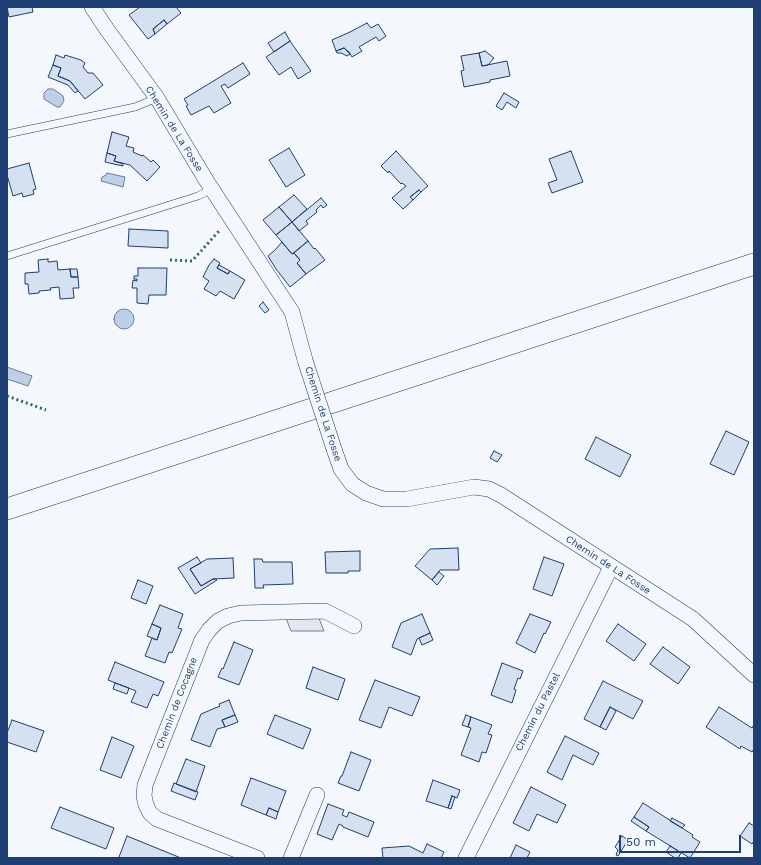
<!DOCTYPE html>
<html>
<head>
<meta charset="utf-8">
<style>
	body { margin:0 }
	#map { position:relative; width:761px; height:865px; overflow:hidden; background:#f4f7fb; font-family:"Work Sans",sans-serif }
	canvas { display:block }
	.frame { position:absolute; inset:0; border:8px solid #1d3f73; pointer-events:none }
	.scale { position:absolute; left:619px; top:835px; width:122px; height:18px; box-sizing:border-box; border:2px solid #1d3f73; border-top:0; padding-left:5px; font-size:12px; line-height:14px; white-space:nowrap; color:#1d3f73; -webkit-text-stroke:3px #f4f7fb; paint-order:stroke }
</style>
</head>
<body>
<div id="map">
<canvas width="761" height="865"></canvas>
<div class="frame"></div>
<div class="scale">50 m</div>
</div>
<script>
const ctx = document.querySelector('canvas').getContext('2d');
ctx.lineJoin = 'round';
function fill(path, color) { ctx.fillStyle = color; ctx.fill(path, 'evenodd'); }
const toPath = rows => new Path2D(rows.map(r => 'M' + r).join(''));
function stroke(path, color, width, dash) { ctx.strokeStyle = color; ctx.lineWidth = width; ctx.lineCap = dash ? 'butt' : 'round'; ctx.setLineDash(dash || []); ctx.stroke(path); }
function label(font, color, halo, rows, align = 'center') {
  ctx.font = font + ' "Work Sans",sans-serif'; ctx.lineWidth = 3; ctx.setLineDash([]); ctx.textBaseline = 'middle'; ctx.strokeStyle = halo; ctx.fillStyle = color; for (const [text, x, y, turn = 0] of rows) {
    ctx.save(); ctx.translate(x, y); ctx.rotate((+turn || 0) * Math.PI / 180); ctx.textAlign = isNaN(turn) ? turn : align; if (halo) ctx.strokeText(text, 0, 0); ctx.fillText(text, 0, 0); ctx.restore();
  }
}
const parking = toPath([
	[318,616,324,631,291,631,286,618,318,616]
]);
fill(parking, '#e3e8f0');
stroke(parking, '#687fa3', 1);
const water = toPath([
	[48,89,53,89,63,96,64,101,60,107,57,107,44,99,44,93,48,89],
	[107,173,125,177,123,187,101,181,102,177,106,175,107,173],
	'114 319a10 10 0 1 1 20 0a10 10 0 1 1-20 0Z',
	[7,367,32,376,28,386,7,379,7,367]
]);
fill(water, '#bed0e5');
stroke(water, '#687fa3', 1);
const building = toPath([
	[7,7,32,7,33,12,9,17,7,7],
	[140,7,176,7,181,13,167,24,164,20,153,29,155,34,148,39,129,15,140,7],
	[164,20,167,24,155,34,153,29,164,20],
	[367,23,371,28,378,24,386,36,379,41,376,37,359,47,362,51,352,57,349,52,344,48,336,51,332,40,350,32,367,23],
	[285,32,290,41,274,52,268,43,285,32],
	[290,41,311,71,298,79,291,67,279,75,266,57,290,41],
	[344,48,350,54,347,56,341,53,337,53,336,51,344,48],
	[485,51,494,58,488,65,482,66,479,53,485,51],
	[479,53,482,66,507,61,510,76,490,80,490,82,464,87,461,71,464,70,461,56,479,53],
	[56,55,64,58,65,55,81,60,85,63,83,67,88,73,93,73,103,85,85,99,70,81,58,76,61,68,53,65,56,55],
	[243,63,250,74,228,88,225,84,221,86,231,103,214,113,209,106,191,115,186,106,188,105,184,99,243,63],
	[53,65,61,68,58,76,70,81,78,91,75,93,68,85,48,77,53,65],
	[504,93,519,102,516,108,507,102,502,110,496,106,504,93],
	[112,132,129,137,126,146,134,148,133,152,142,156,143,155,151,162,153,160,160,167,147,181,130,165,114,161,116,156,107,153,112,132],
	[289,148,305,175,286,187,269,160,289,148],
	[396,151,428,186,421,192,419,190,410,197,413,200,403,209,392,198,406,186,402,183,401,184,389,171,388,173,381,166,396,151],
	[571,151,583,182,552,193,548,183,557,180,549,159,571,151],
	[107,153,116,156,114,161,123,164,123,166,105,162,107,153],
	[29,163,36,189,33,190,34,194,23,197,22,193,13,196,7,175,7,169,29,163],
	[419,190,421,192,413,200,410,197,419,190],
	[294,195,307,209,292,222,279,207,294,195],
	[321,198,327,205,323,208,321,205,316,210,317,212,306,221,308,224,299,231,292,222,321,198],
	[279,207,292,222,276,235,263,220,279,207],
	[292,222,308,241,292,254,276,235,292,222],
	[129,229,168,231,168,248,128,246,129,229],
	[308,241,314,249,315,248,325,260,306,274,297,263,300,260,294,253,308,241],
	[282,242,292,254,294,253,300,260,297,263,306,274,290,287,276,269,268,256,275,250,282,242],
	[48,259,48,262,57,261,58,270,70,269,71,277,78,277,79,288,73,288,74,298,60,299,59,287,50,288,51,290,39,291,39,293,29,294,28,284,25,284,25,273,39,272,38,260,48,259],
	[214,259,220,263,217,268,228,274,230,271,245,280,234,299,220,291,216,296,204,289,209,281,203,277,209,265,214,259],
	[219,265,230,271,228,274,217,268,219,265],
	[138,268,167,268,166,295,149,295,148,304,137,303,137,288,132,288,133,280,137,281,137,279,134,279,134,276,138,276,138,268],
	[70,269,77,269,78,277,71,277,70,269],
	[263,302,269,310,265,313,259,306,263,302],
	[726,431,749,442,734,475,710,464,726,431],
	[596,437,631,455,620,477,585,459,596,437],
	[494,451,502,455,497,462,490,458,494,451],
	[458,548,459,570,440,570,432,580,415,566,430,549,458,548],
	[360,551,360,571,348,571,348,573,326,573,325,552,360,551],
	[197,557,201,563,190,569,201,586,213,579,216,579,217,580,195,594,178,568,197,557],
	[544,557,564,564,552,596,533,589,544,557],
	[233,558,234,578,213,579,201,586,190,569,207,559,233,558],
	[254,559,262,559,263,562,292,562,293,584,263,585,264,588,255,588,254,559],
	[439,572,444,576,437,585,432,580,439,572],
	[138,580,153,586,146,604,131,598,138,580],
	[160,605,183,614,178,628,182,629,172,653,169,652,165,663,145,656,152,638,157,640,161,628,152,624,160,605],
	[422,614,430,633,417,639,411,655,392,647,401,623,422,614],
	[530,614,551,622,545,634,544,633,535,653,516,643,530,614],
	[152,624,161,628,157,640,147,636,152,624],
	[618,624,646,644,634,661,606,641,618,624],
	[430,633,433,640,422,645,419,638,430,633],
	[234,642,253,650,239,685,218,677,222,668,223,669,234,642],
	[663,647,690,667,678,684,650,664,663,647],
	[115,662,164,682,158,696,153,694,147,708,131,702,136,691,108,680,115,662],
	[502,663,523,671,520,679,518,678,514,689,516,690,512,703,491,695,502,663],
	[313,667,345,679,338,700,306,688,313,667],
	[375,680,420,697,412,716,389,707,381,728,359,720,375,680],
	[603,681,643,701,633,719,610,707,600,727,584,719,603,681],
	[115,683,129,688,127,694,113,689,115,683],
	[229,700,235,715,222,720,225,727,217,729,210,747,191,740,201,714,220,706,219,704,229,700],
	[610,707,616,711,606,730,600,727,610,707],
	[719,707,752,728,753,726,754,726,754,749,752,752,741,746,740,749,706,727,719,707],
	[235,715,238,722,225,727,222,720,235,715],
	[275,715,311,729,303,749,267,734,275,715],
	[466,715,471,717,468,727,462,725,466,715],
	[471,717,492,725,488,734,492,735,486,753,482,752,479,762,461,755,471,728,468,727,471,717],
	[12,720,44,731,36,752,7,742,7,733,12,720],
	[565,736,599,753,593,765,573,755,562,780,547,772,565,736],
	[112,737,134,746,121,778,100,770,112,737],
	[351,752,371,760,359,791,338,783,341,776,342,776,351,752],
	[186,759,205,766,196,792,176,784,186,759],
	[251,778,286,791,278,812,269,808,266,815,241,805,251,778],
	[433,780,460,790,457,798,452,796,448,808,426,801,433,780],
	[174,783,198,792,195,800,171,791,174,783],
	[531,787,566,805,557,823,537,814,529,831,513,823,531,787],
	[452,796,455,797,451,809,448,808,452,796],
	[643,803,693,835,692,837,700,842,690,858,646,831,649,827,634,817,643,803],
	[328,804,344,810,342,815,347,817,349,812,374,822,368,837,343,827,343,826,339,824,332,840,317,834,328,804],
	[60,807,114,828,106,849,51,828,60,807],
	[269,808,278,812,276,819,266,815,269,808],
	[634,817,649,827,646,831,631,821,634,817],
	[672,818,685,825,682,828,670,821,672,818],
	[749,823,754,826,754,841,752,844,740,836,749,823],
	[127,836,181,858,122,858,119,857,127,836],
	[622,836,628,840,618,856,616,855,618,850,615,847,622,836],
	[427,844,444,852,441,858,383,858,382,848,409,846,423,853,427,844],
	[516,845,530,852,527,858,510,858,516,845],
	[670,846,681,853,678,858,675,858,666,852,670,846]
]);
fill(building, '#d5e0f0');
stroke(building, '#1d3f73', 1);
const lane = toPath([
	[7,134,135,107,157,98],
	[7,256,198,196,212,189]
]);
const street = toPath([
	[92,7,108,31,157,98,206,180,292,312,305,360],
	[334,449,341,469,352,484,366,493,383,499,407,499,474,487,489,489,501,495,693,619,754,675],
	[257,858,157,819,150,813,146,805,144,796,145,785,202,640,209,630,218,621,228,616,241,613,325,611,354,626],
	[291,858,317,795],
	[466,858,611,567]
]);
const secondary = toPath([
	[7,509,754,264]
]);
stroke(lane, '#1d3f73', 8);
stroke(street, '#1d3f73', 16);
stroke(secondary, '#1d3f73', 22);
stroke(lane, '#f4f7fb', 7);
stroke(street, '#f4f7fb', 15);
stroke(secondary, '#f4f7fb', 21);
const streetBridge = toPath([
	[305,360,334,449]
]);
stroke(streetBridge, '#1d3f73', 16, []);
stroke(streetBridge, '#f4f7fb', 15);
stroke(toPath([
	[170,260,192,261,220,230],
	[7,396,46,410]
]), '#2c6c60', 3, [2, 3]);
label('10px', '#1d3f73', '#f4f7fb', [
	["Chemin de La Fosse",174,129,58],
	["Chemin de La Fosse",323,414,72],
	["Chemin de La Fosse",608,565,33],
	["Chemin de Cocagne",177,703,-69],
	["Chemin du Pastel",538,712,-63]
]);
</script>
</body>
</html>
